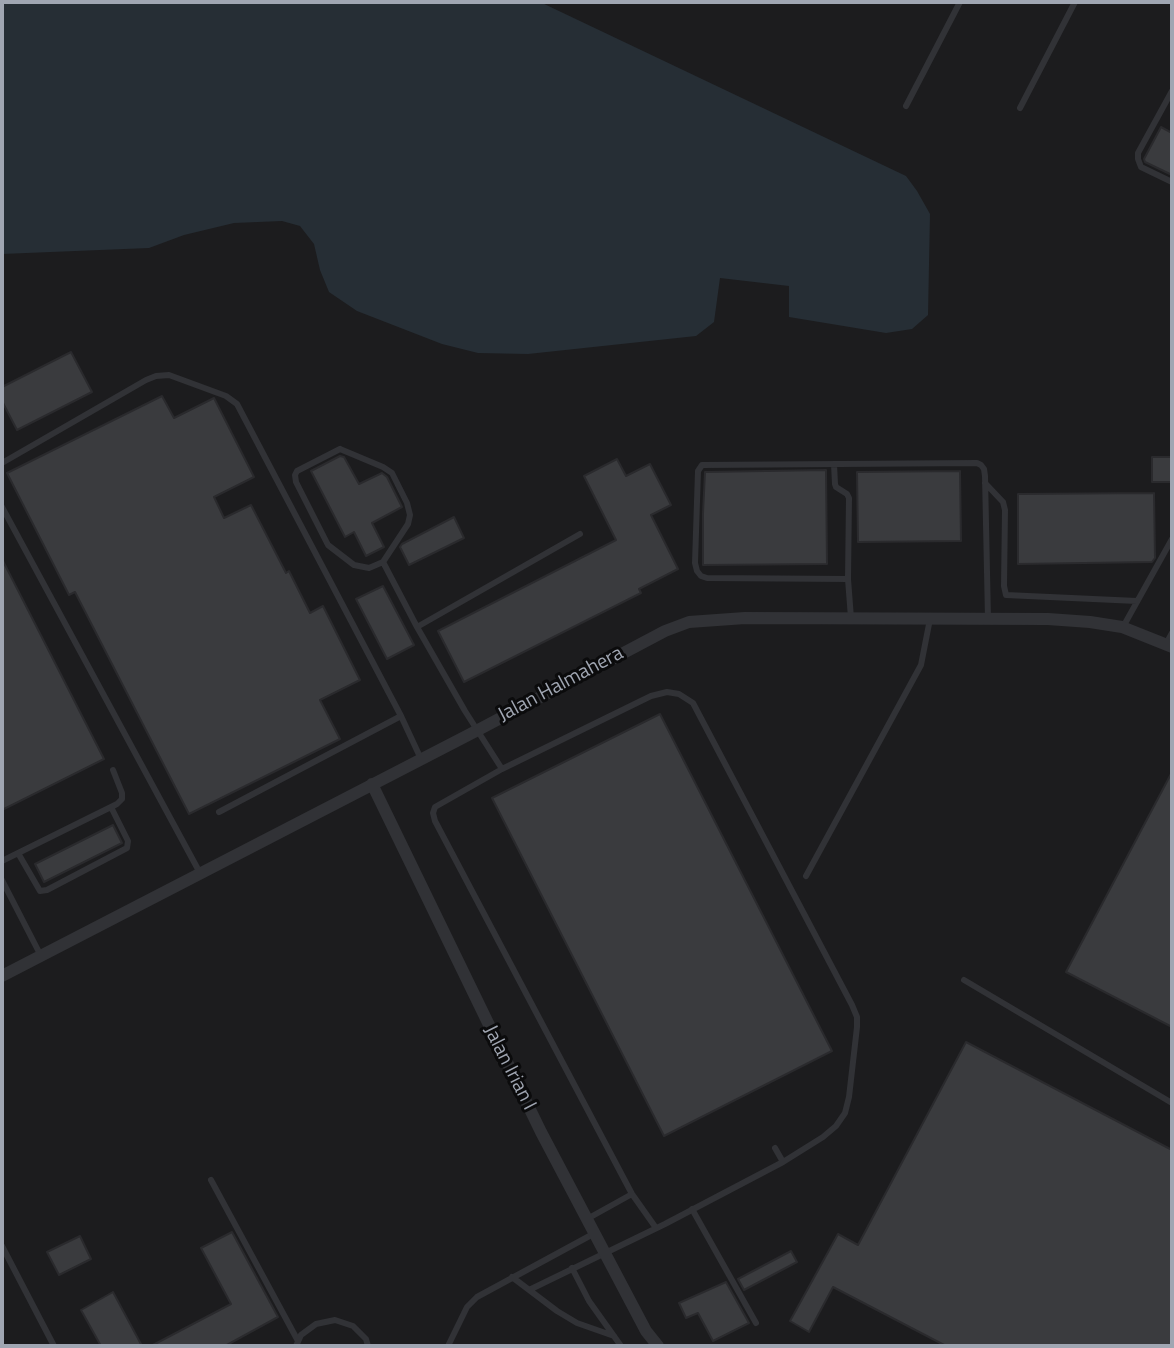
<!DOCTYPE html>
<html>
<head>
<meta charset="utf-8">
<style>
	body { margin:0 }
	#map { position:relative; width:1174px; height:1348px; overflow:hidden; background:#101011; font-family:"Titillium Web",sans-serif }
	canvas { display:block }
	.frame { position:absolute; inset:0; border:4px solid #a0a6b2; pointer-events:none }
</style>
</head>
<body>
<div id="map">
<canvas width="1174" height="1348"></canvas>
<div class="frame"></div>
</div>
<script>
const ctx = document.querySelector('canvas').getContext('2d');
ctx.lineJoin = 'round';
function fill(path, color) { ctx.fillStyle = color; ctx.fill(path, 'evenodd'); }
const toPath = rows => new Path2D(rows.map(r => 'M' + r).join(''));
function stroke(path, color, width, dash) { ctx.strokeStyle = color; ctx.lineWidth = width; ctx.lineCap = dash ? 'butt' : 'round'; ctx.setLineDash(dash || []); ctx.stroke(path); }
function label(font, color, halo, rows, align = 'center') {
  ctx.font = font + ' "Titillium Web",sans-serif'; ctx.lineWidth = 6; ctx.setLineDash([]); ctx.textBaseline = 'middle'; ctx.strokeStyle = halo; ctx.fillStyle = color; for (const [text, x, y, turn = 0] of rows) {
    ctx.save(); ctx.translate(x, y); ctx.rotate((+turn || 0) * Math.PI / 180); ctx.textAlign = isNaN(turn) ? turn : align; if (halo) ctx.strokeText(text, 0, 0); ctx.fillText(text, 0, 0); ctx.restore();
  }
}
fill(toPath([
	[2,2,1172,2,1172,1346,2,1346]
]), '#1c1c1e');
fill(toPath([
	[2,2,540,2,906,176,917,191,930,214,928,315,912,329,886,333,789,317,789,286,720,278,714,322,696,336,528,354,478,353,442,344,357,311,329,292,320,270,314,244,300,226,282,221,234,223,184,235,149,248,2,254]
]), '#262e35');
const building = toPath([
	[1161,127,1172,133,1172,175,1145,162,1144,159,1161,127],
	[71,352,92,392,17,430,2,401,2,387,71,352],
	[162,396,174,418,214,398,254,477,214,497,224,518,251,505,286,573,289,571,310,613,323,606,360,680,320,700,340,739,189,814,75,592,69,595,7,473,162,396],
	[340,456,344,457,359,484,382,473,387,477,402,507,372,523,384,547,366,556,354,532,345,537,311,471,340,456],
	[1152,457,1172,457,1172,482,1152,482,1152,457],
	[617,459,626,476,650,464,671,505,651,515,678,569,639,589,641,593,464,682,438,631,616,540,584,476,617,459],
	[826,470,827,564,703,565,703,513,705,472,826,470],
	[960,471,961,541,858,542,857,472,960,471],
	[1154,493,1155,558,1152,562,1018,564,1018,494,1154,493],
	[454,517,464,538,409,565,400,547,402,544,454,517],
	[2,559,104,759,2,810,2,559],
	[383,586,414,645,387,659,356,599,383,586],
	[660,714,832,1051,664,1136,492,798,660,714],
	[1172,772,1172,1027,1066,972,1172,772],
	[113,825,122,843,44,882,35,864,113,825],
	[966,1042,1172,1150,1172,1346,946,1346,833,1287,809,1332,790,1321,838,1234,858,1245,966,1042],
	[232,1232,278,1317,225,1346,151,1346,231,1304,201,1248,232,1232],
	[80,1236,91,1259,59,1275,47,1252,80,1236],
	[791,1251,797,1262,744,1290,738,1279,791,1251],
	[726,1282,749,1323,713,1341,698,1313,686,1318,679,1303,726,1282],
	[113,1292,142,1346,101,1346,81,1310,113,1292]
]);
fill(building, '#3a3b3e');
stroke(building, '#2a2a2d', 2);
stroke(toPath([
	[1172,91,1138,153,1138,159,1141,167,1172,182],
	[906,106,960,2],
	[1020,108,1075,2],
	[340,449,383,467,392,473,407,503,410,515,408,524,383,562,369,568,354,565,328,545,296,482,295,475,297,471,340,449],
	[2,463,146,380,156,376,169,375,226,396,237,404,401,716,421,759],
	[834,464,835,484,836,487,847,494,849,498,848,579,851,618],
	[985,483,1003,502,1005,510,1004,586,1006,595,1137,601],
	[2,507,200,873],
	[383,562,417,627],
	[848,579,707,578,701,576,697,571,695,563,698,471,702,465,977,463,981,465,984,469,985,476,988,619],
	[1123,627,1172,539],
	[1166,644,1172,633],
	[502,769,465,711,417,627,580,534],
	[219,812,401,716],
	[18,853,40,891,47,890,127,848,128,841,111,807],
	[2,861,117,804,122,799,122,793,113,770],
	[806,876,921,665,930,619],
	[2,880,41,956],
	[964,980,1172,1103],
	[775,1148,783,1162],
	[211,1180,298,1341],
	[692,1209,756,1323],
	[587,1219,632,1194],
	[2,1246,54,1346],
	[572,1268,589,1301,621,1346],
	[512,1277,557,1311,577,1323,614,1336],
	[529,1290,665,1224,783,1162,823,1137,836,1126,845,1113,849,1097,857,1027,857,1017,852,1005,693,703,679,694,667,692,651,696,502,769,435,807,433,813,435,821,632,1194,656,1228],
	[296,1346,301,1335,316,1324,335,1320,353,1326,366,1339,368,1346],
	[448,1346,467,1307,477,1297,595,1233]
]), '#313236', 6);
stroke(toPath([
	[372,784,541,1132,646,1331,658,1346],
	[2,976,478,730,665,631,689,622,745,618,1048,619,1090,622,1122,627,1172,647]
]), '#313236', 12);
label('20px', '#a0a6b2', '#0b0b0c', [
	["Jalan Halmahera",561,685,-28],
	["Jalan Irian I",509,1068,63]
]);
</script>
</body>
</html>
